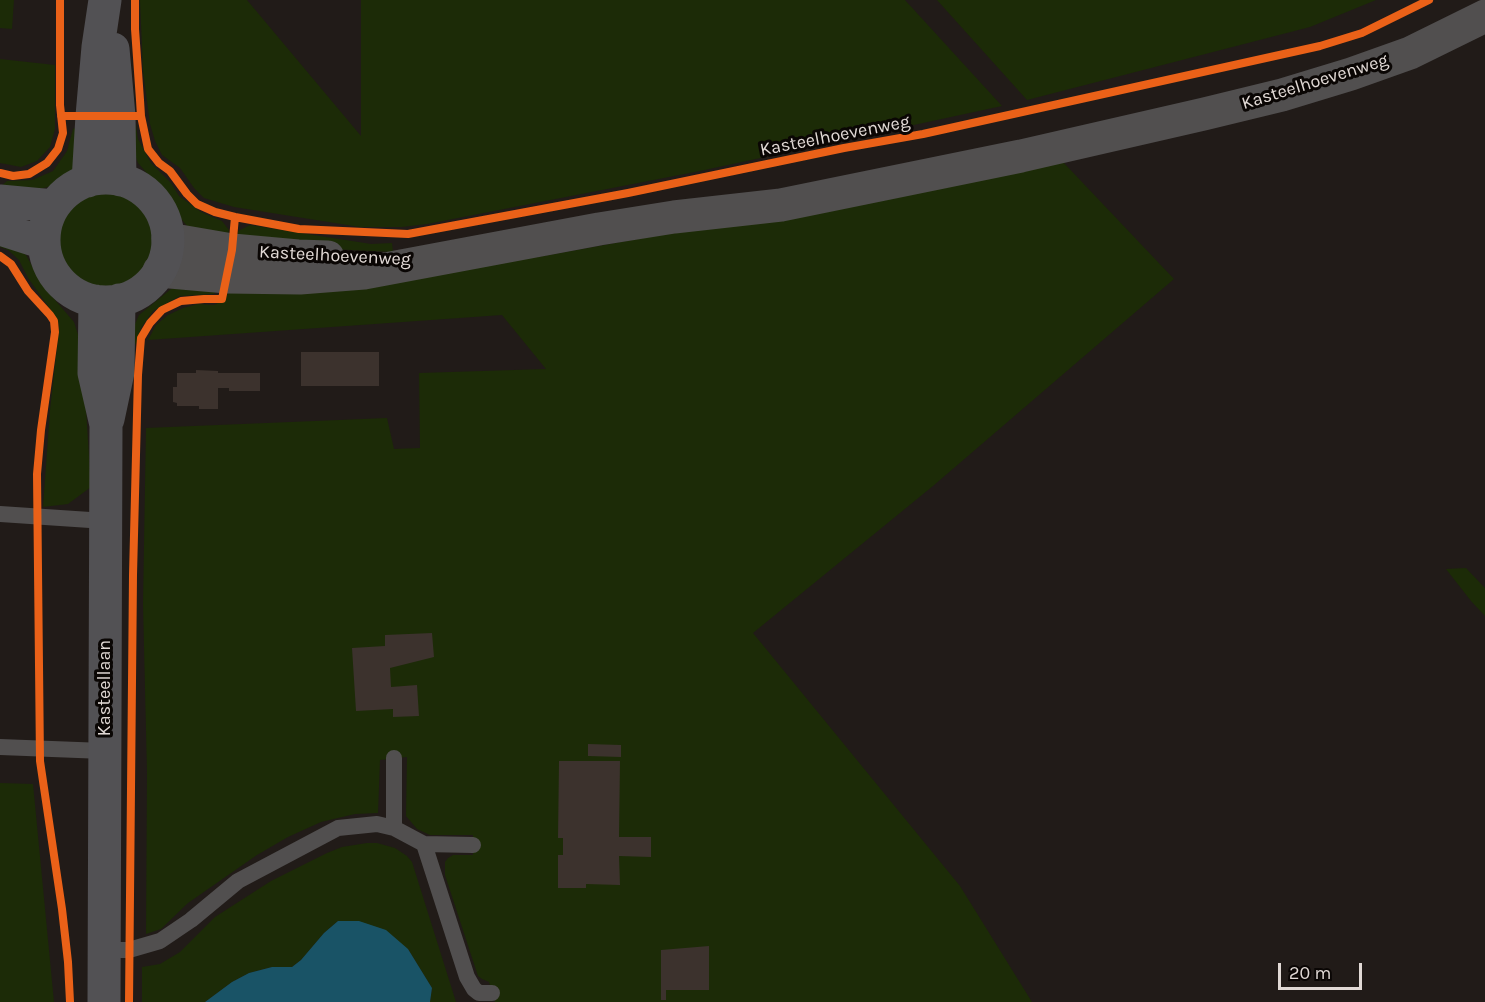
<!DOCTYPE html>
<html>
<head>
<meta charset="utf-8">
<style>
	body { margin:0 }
	#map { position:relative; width:1485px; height:1002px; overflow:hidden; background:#211b18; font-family:Karla,sans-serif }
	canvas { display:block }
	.scale { position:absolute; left:1278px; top:963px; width:84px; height:27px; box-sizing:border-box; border:3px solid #e1d9d5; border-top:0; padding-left:8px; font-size:18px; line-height:21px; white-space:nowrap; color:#e1d9d5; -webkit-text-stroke:4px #0a0604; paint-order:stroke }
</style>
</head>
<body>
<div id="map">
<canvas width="1485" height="1002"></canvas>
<div class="scale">20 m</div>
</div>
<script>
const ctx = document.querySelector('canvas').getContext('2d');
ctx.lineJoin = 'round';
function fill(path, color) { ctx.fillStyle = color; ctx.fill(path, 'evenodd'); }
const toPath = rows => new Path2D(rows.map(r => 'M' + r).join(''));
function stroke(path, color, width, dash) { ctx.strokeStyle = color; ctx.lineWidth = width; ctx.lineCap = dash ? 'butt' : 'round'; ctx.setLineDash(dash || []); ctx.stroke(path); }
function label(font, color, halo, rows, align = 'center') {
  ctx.font = font + ' Karla,sans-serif'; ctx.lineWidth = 6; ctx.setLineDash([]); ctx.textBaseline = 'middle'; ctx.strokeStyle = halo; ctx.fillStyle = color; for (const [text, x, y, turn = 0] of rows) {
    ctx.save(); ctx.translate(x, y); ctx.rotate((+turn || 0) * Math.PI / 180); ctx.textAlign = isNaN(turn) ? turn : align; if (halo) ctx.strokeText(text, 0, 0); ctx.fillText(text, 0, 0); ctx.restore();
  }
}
fill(toPath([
	[0,0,14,0,12,29,0,28],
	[140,0,247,0,361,136,361,0,905,0,1002,106,700,171,427,224,402,227,360,227,234,207,204,198,194,188,180,168,162,155,155,141,150,124,143,71],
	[937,0,1376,0,1310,27,1027,100],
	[0,59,55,65,55,129,50,147,37,161,21,167,0,163],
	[130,124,136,125,138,139,151,163,171,183,179,196,201,212,222,221,229,230,227,239,188,227,177,214,171,201,138,163,130,142],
	[80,125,73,171,52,186,30,191,0,187,7,181,32,180,53,171,67,151,73,129],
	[1063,162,1174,279,933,486,753,633,960,886,1032,1002,495,1002,489,982,482,979,478,976,445,875,445,862,448,858,453,855,473,855,473,835,430,835,417,829,406,816,407,757,380,760,378,813,355,814,321,822,288,837,257,855,188,903,161,929,146,934,147,772,143,604,146,428,387,418,394,449,420,448,419,373,546,369,502,315,148,340,156,325,168,315,183,308,198,304,214,305,225,300,230,287,538,257],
	'53 241a53 53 0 1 1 106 0a53 53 0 1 1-106 0Z',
	[250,225,371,244,392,243,393,252,330,249,237,240,238,231],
	[0,240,12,244,26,255,43,286,74,322,82,347,91,487,68,504,43,507,50,410,59,330,58,320,28,278,19,260,8,250,0,247],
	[189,284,219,287,214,294,180,296,153,311,141,328,136,344,130,344,132,331,139,315,171,289],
	[1466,568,1485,588,1485,616,1471,601,1446,569],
	[0,783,33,784,54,1002,0,1002],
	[367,843,377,843,395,848,407,856,412,862,456,1002,430,1002,432,988,408,949,338,921,324,933,301,960,292,967,272,967,249,973,232,982,205,1002,142,1002,142,967,160,964,180,952,215,917,271,881,327,853,342,847]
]), '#1c2b07');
fill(toPath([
	[338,921,359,921,386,930,408,949,432,988,430,1002,205,1002,232,982,249,973,272,967,292,967,301,960,324,933]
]), '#195366');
fill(toPath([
	[301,352,379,352,379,386,301,386],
	[196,370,218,371,218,373,260,373,260,391,229,391,229,388,218,388,218,409,199,409,199,406,177,406,177,403,173,402,173,387,177,387,177,373,196,373],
	[432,633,434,657,390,668,391,687,417,685,419,716,393,717,393,709,356,711,352,648,385,646,385,635],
	[588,744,621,745,621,757,588,756],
	[559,761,620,761,619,837,651,837,651,857,619,856,620,885,586,884,586,888,558,888,558,855,563,855,563,838,558,838],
	[709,946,709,990,666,990,666,1000,661,1000,661,950]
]), '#3c322d');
stroke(toPath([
	[0,514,105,521],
	[0,747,104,751],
	[394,828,394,758],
	[424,844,473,845],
	[104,950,129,950,160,941,191,920,238,881,338,828,377,824,394,828,424,844,467,977,474,989,479,993,492,993]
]), '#514f4f', 16);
stroke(toPath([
	[168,239,232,250,298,256,328,257],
	[159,271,227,277,300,278,364,273,599,229,674,217,781,205,1021,156,1204,114,1282,95,1351,74,1410,53,1485,16]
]), '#514f4f', 33);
stroke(toPath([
	[113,49,119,116,120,180],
	'44 240a62 62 0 1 1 124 0a62 62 0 1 1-124 0Z',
	[88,181,92,116,98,47,105,0],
	[0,201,54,206],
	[0,229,44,243],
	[95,301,94,373,106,425,104,1002],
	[108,419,118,372,119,300]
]), '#525154', 33);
stroke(toPath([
	[135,0,135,29,140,100,141,116,148,149,159,163,170,171,187,194,197,204,215,212,235,217,299,229,408,234,628,193,844,148,923,134,1320,46,1362,33,1429,0],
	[61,116,141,116],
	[0,173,13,176,29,174,47,163,58,149,63,133,60,105,60,0],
	[0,256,11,264,28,291,50,315,54,321,55,332,41,430,37,474,40,761,62,909,68,962,70,1002],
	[129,1002,133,575,138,375,141,338,150,323,162,310,181,301,204,299,222,299,232,250,235,217]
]), '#ea6118', 8);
label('18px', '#e1d9d5', '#0a0604', [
	["Kasteelhoevenweg",1315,82,-17],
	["Kasteelhoevenweg",835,136,-11],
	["Kasteelhoevenweg",335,256,3],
	["Kasteellaan",105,688,-90]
]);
</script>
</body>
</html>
